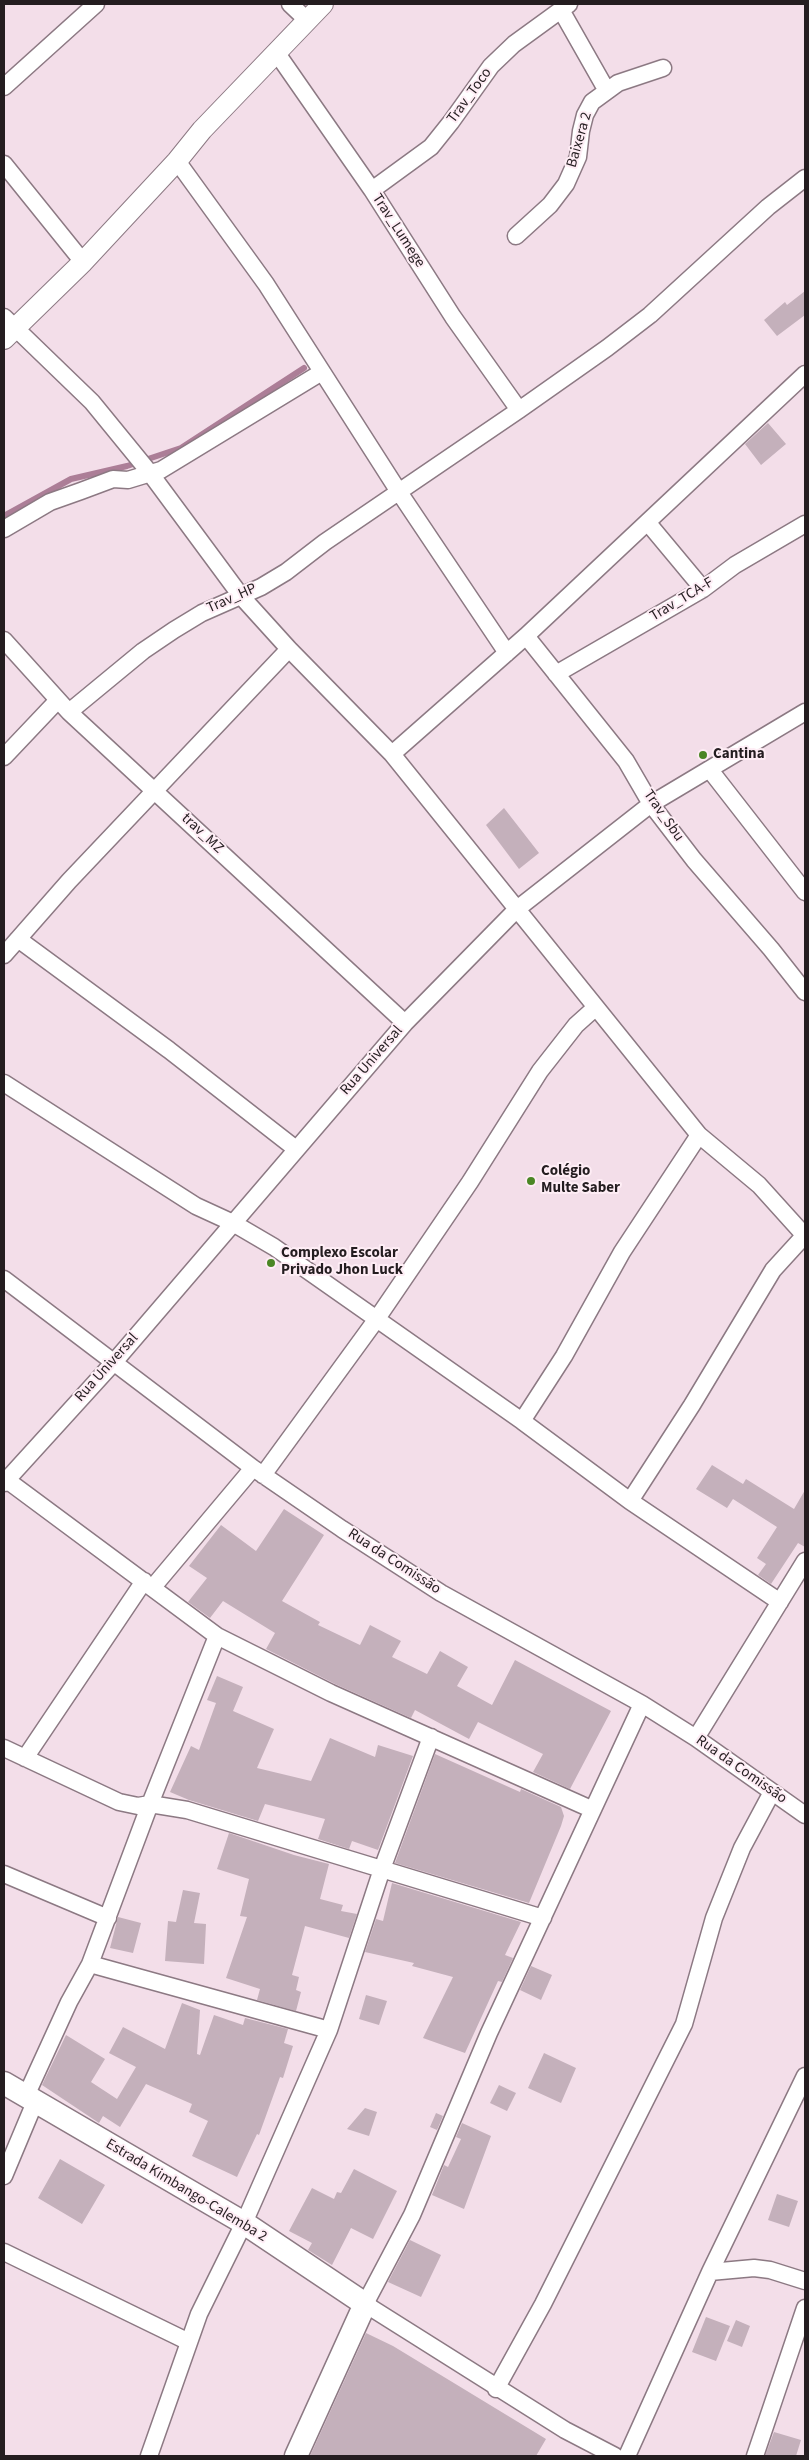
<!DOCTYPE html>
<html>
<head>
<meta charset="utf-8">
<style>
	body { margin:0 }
	#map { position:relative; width:809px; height:2460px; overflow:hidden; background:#f3dee9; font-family:"Source Sans 3",sans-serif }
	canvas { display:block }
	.frame { position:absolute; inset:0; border:5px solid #241d20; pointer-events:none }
</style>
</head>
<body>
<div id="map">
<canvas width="809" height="2460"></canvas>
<div class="frame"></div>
</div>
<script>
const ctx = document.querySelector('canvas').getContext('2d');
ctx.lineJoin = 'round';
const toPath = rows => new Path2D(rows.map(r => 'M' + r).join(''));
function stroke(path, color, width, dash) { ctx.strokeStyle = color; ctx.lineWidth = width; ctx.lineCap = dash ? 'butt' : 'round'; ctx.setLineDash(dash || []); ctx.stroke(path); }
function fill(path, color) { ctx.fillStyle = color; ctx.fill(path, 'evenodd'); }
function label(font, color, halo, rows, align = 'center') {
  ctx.font = font + ' "Source Sans 3",sans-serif'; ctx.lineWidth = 4; ctx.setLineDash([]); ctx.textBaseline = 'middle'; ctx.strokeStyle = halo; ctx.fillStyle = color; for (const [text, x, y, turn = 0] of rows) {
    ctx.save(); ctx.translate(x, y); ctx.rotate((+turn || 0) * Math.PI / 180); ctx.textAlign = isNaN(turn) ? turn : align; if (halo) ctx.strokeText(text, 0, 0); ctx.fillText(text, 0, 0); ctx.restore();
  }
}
stroke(toPath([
	[4,516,71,479,127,466,181,448,304,368]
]), '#ac7e97', 6);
fill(toPath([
	[805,291,805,315,777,336,764,320,785,302,787,305],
	[768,423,786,444,761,465,745,444],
	[504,808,539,853,519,869,486,825],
	[712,1465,743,1484,746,1479,794,1509,805,1490,805,1547,798,1543,771,1584,758,1575,766,1564,757,1558,777,1527,733,1499,727,1508,696,1489],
	[284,1509,324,1535,282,1601,320,1622,318,1625,360,1645,370,1625,401,1641,392,1657,427,1674,440,1651,468,1667,457,1686,492,1705,515,1660,611,1711,570,1789,533,1772,543,1754,478,1722,469,1739,415,1710,411,1718,335,1684,266,1649,275,1633,223,1601,210,1618,188,1602,207,1578,189,1566,221,1525,256,1551],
	[217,1676,243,1687,233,1711,274,1729,257,1768,311,1781,330,1738,375,1757,378,1745,413,1756,378,1850,352,1841,349,1849,318,1839,325,1819,265,1804,258,1821,189,1800,170,1792,191,1746,199,1750,216,1703,207,1700],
	[435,1754,520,1792,521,1789,561,1807,564,1816,561,1826,529,1903,395,1863],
	[229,1833,294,1855,329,1864,320,1899,343,1905,341,1911,357,1914,349,1938,305,1926,292,1975,299,1977,296,1990,301,1992,296,2011,257,2000,260,1989,226,1978,247,1917,240,1916,249,1879,217,1869],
	[392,1883,521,1922,505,1955,513,1958,502,1982,498,1981,465,2053,423,2038,453,1977,412,1966,414,1963,365,1952,376,1919,383,1921],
	[183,1890,200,1893,194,1923,206,1924,204,1964,165,1961,168,1921,176,1922],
	[118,1917,141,1923,133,1953,110,1948],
	[531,1966,552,1975,541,2000,520,1990],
	[366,1995,387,2001,379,2025,359,2019],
	[182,2003,200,2010,197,2054,200,2055,214,2015,243,2025,245,2018,288,2029,284,2043,293,2046,283,2078,280,2077,259,2135,257,2134,237,2177,192,2156,208,2121,189,2112,192,2104,146,2084,120,2127,103,2116,99,2123,42,2085,66,2035,105,2059,91,2082,117,2099,136,2067,109,2053,123,2027,165,2049],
	[544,2053,576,2068,561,2103,528,2088],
	[499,2085,516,2093,507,2111,490,2103],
	[365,2108,377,2112,369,2136,347,2129],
	[436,2113,443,2116,437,2130,430,2127],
	[462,2123,491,2136,464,2209,432,2195,444,2165,448,2167,461,2139,456,2137],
	[60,2159,105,2185,82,2224,38,2198],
	[354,2169,397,2191,373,2239,351,2228,332,2265,308,2250,312,2243,289,2231,312,2188,334,2199,337,2192,341,2193],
	[777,2194,798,2201,789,2227,768,2220],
	[410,2240,441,2255,421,2297,388,2282],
	[706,2317,730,2326,716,2361,692,2352],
	[736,2320,750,2326,742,2347,727,2341],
	[366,2333,393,2346,546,2439,536,2456,310,2456],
	[774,2432,801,2440,796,2456,765,2456]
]), '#c4b0bb');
const minor = toPath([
	[290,4,307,20],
	[561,10,607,91],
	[276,52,372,190,453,317,519,410],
	[4,87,96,4],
	[177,161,266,284,399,492,507,653],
	[4,164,83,262],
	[372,190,431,147,451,122,491,66,514,44,569,4],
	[516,236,550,205,566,184,578,157,581,131,585,115,592,102,618,83,663,68],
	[4,317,92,402,150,473,241,596,289,649,392,754,699,1135,759,1185,805,1236],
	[648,523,703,589],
	[4,529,50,502,81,491,113,479,128,480,161,470,322,372],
	[526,636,626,761,651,804,694,860,771,949,805,992],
	[4,640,69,712,405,1023],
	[556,674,703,589,735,565,805,524],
	[69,712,143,651,174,630,202,613,261,587,286,572,325,542,519,410,607,348,650,315,768,207,805,178],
	[392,754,526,636,805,374],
	[4,757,58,700],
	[710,770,805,892],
	[18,939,169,1050,296,1149],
	[4,955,69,881,289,649],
	[4,1083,196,1206,233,1223,274,1247,522,1421,630,1501,780,1602],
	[4,1279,253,1468,342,1529,441,1593,642,1704,696,1738,805,1815],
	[522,1421,564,1356,622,1252,699,1135],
	[263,1475,376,1320,470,1182,540,1071,576,1025,595,1008],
	[4,1478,217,1636,331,1693,591,1809],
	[4,1483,115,1361,405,1023,517,909,651,804,805,712],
	[630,1501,692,1405,773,1270,805,1235],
	[153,1587,253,1468],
	[696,1738,805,1561],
	[4,1748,119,1802,138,1806,150,1804,187,1810,543,1918],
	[25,1758,144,1581],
	[4,1874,108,1918],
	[90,1964,329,2030],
	[26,2096,69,2002,90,1964,150,1804,217,1636],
	[4,2176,35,2102],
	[4,2252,189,2342],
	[710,2272,754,2268,770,2270,805,2281],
	[496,2389,543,2304,684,2024,714,1918,742,1848,772,1792],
	[149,2456,199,2314,244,2223,329,2030,382,1869,431,1737],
	[615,2456,565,2430,365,2304,412,2215,489,2033,642,1704],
	[627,2456,710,2272,805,2076],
	[755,2456,805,2308]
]);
const tertiary = toPath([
	[4,339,83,262,177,161,202,130,323,4]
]);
const secondary = toPath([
	[4,2083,244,2223,365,2304,296,2456]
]);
stroke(minor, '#8c7983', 19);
stroke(tertiary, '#8c7983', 22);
stroke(secondary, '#8c7983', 25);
stroke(minor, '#fff', 16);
stroke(tertiary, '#fff', 20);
stroke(secondary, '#fff', 22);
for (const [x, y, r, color] of [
	[703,755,5,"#4a8624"],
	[531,1181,5,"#4a8624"],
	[271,1263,5,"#4a8624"]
]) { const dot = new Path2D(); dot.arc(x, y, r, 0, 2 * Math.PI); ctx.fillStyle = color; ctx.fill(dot); stroke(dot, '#feedf5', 2); }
label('15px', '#241d20', '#feedf5', [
	["Trav_Toco",470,96,-54],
	["Baixera 2",580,140,-74],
	["Trav_Lumege",398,231,57],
	["Trav_HP",232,599,-24],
	["Trav_TCA-F",682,600,-31],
	["Trav_Sbu",663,816,55],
	["trav_MZ",202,834,43],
	["Rua Universal",372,1061,-49],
	["Rua Universal",107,1368,-48],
	["Rua da Comissão",394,1562,33],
	["Rua da Comissão",741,1770,35],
	["Estrada Kimbango-Calemba 2",186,2191,31]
]);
label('bold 15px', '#241d20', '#feedf5', [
	["Cantina",713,755],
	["Colégio",541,1172],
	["Multe Saber",541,1189],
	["Complexo Escolar",281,1254],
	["Privado Jhon Luck",281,1271]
], 'left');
</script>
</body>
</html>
